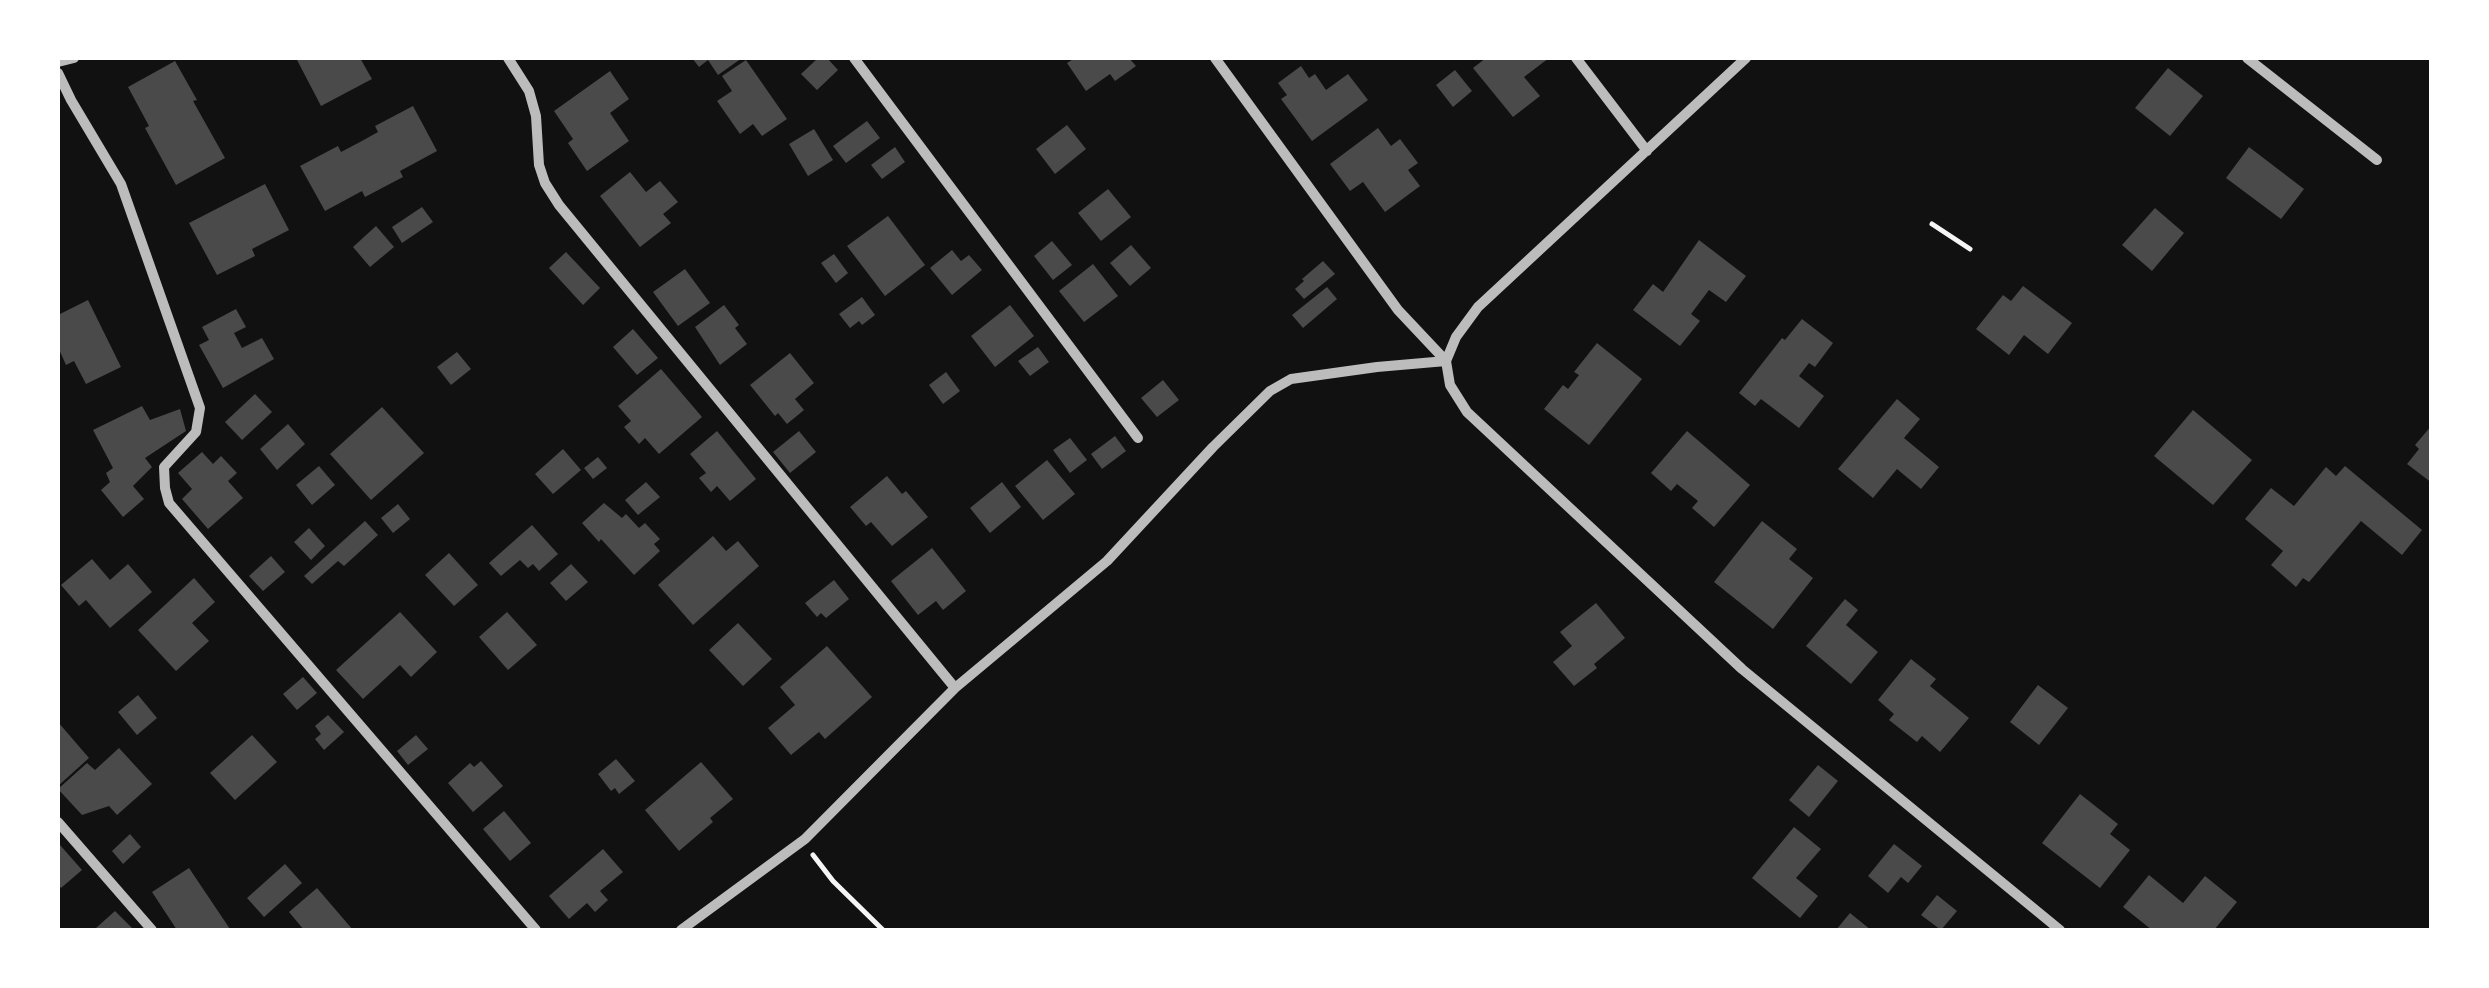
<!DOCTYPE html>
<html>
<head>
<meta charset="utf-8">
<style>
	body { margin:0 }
	#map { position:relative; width:2489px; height:988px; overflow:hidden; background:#111; font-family:Mulish,sans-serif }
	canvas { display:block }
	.frame { position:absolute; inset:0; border:60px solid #fff; pointer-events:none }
</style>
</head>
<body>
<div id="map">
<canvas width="2489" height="988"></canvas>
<div class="frame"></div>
</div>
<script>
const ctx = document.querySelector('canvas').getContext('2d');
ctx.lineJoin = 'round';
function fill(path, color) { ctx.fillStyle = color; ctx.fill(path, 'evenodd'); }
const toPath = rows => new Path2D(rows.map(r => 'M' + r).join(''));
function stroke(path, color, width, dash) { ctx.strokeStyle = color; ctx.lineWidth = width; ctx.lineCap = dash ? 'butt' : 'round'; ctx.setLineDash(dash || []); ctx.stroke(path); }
fill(toPath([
	[296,58,360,58,372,79,321,106],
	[692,58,742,58,718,75,708,60,699,67],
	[818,58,827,58,838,70,817,90,801,74],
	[1075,58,1129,58,1136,66,1115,81,1110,74,1086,91,1067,63],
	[1486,58,1549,58,1524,77,1540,96,1513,117,1473,68],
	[746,60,787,119,762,136,753,124,740,134,717,101,732,91,722,76],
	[175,61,197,100,193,101,225,158,176,185,145,128,149,126,128,87],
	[1301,66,1309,78,1315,74,1326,90,1348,74,1368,100,1312,141,1281,99,1287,95,1278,83],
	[2168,68,2203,96,2170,136,2135,108],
	[1455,70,1472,91,1453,107,1436,85],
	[610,71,629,99,610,113,629,141,587,171,568,143,573,139,554,111],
	[413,106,437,151,400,171,403,177,365,197,362,191,325,211,300,166,338,146,341,152,360,142,378,132,375,126],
	[867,121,880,138,846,163,833,146],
	[1067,125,1086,149,1055,174,1036,149],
	[1378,128,1391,146,1400,139,1418,163,1408,170,1420,186,1385,212,1363,182,1350,191,1330,164],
	[814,129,833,160,808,176,789,144],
	[895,147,905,162,882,179,871,165],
	[2249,147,2304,189,2281,219,2226,178],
	[630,172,646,192,660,181,678,202,663,214,671,223,640,247,600,196],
	[265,184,289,230,252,249,255,256,217,275,189,223],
	[1108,189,1131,217,1101,241,1078,213],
	[422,207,433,222,402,243,392,227],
	[2155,208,2184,233,2152,271,2122,245],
	[888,216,925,265,885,296,847,246],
	[376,226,394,247,370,267,353,247],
	[1699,240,1746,276,1726,302,1709,290,1691,314,1700,321,1680,346,1633,310,1653,284,1663,292],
	[1052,241,1072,265,1053,280,1034,256],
	[1131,245,1151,268,1130,286,1110,263],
	[952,250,961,261,969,255,982,270,952,295,930,268],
	[566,252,600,288,583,305,549,268],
	[834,254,848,273,836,283,821,263],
	[1323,261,1335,274,1304,299,1295,289,1304,281,1302,279],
	[1093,264,1118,296,1084,322,1059,291],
	[685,269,710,303,678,326,653,292],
	[2023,286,2072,323,2048,354,2024,335,2009,355,1976,329,2003,295,2011,301],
	[1327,287,1337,299,1303,328,1292,315],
	[862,297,875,315,862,325,859,321,850,328,839,314],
	[88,300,121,367,86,384,74,361,66,365,58,347,58,315],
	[724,305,739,325,735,328,747,344,720,365,695,327],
	[1010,305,1034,336,995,367,971,336],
	[236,309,246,327,234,333,242,348,262,338,274,359,223,388,199,345,209,340,202,327],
	[1802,319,1833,343,1815,367,1809,363,1799,376,1824,396,1799,428,1761,399,1755,406,1739,393,1782,338,1785,340],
	[633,329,658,358,637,375,613,347],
	[1597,343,1642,379,1589,445,1544,409,1563,385,1568,389,1579,375,1574,372],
	[1038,347,1049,362,1030,376,1018,361],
	[457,352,471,369,451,385,437,367],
	[790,353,814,383,795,399,804,410,787,424,778,413,775,416,750,385],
	[661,369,702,417,659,454,645,438,639,444,624,427,631,421,618,406],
	[946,372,960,391,943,404,929,385],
	[1163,380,1179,400,1157,417,1141,398],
	[255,394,272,412,242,440,225,422],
	[1897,399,1920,419,1904,438,1939,467,1921,489,1897,469,1873,498,1838,469],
	[142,406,150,420,180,409,186,431,145,458,152,467,133,486,144,499,123,517,101,490,110,482,106,473,113,468,93,430],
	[382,407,424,453,371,500,330,454],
	[2193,410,2252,460,2213,505,2154,456],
	[288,424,305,444,277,470,260,449],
	[2432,425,2432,483,2407,464,2419,449,2415,445],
	[717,431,756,479,730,501,717,486,711,492,699,478,706,473,690,454],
	[799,431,816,452,790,473,773,452],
	[1687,431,1750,485,1714,527,1692,508,1698,501,1677,484,1671,491,1651,473],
	[1115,436,1126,451,1102,469,1091,454],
	[1070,438,1087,460,1070,473,1053,450],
	[563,449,581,470,553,494,535,474],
	[202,452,213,464,221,456,237,473,228,481,243,498,208,529,182,499,192,489,178,473],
	[598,457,607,468,593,479,584,468],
	[1047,460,1075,494,1043,520,1015,486],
	[319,466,335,485,312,505,296,485],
	[2345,466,2422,530,2402,555,2361,521,2309,582,2303,578,2296,587,2271,565,2283,551,2245,519,2271,488,2294,506,2326,467,2336,476],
	[887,476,902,494,906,491,928,517,892,546,871,522,866,526,850,507],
	[646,482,660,497,638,515,625,500],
	[1002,482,1021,507,990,533,970,508],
	[604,503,622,518,626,514,639,528,645,523,660,539,654,544,660,551,634,575,601,539,599,542,582,523],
	[398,504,410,519,393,533,381,518],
	[365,521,378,535,344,566,338,561,312,584,304,576],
	[1762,521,1797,549,1789,559,1813,578,1773,629,1714,582],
	[532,525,558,554,539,571,533,564,528,568,520,560,501,576,489,563],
	[309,528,325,546,311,560,294,542],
	[713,536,726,551,738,541,759,566,693,625,658,585],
	[932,548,966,591,943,610,936,601,918,615,891,581],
	[449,553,478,585,454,606,425,575],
	[271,556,285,572,263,591,249,576],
	[92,559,110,580,128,564,152,592,110,628,86,600,79,606,61,585],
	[571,564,588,582,566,601,550,583],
	[194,578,215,602,192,623,209,641,176,671,138,630],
	[834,580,849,599,826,618,821,613,817,617,805,603],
	[1845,599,1858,610,1846,625,1878,652,1851,684,1806,646],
	[1596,603,1625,638,1594,664,1597,668,1574,686,1553,662,1572,646,1560,632],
	[400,612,437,652,411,677,400,665,363,699,336,670],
	[507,612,537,645,508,670,479,637],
	[738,623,772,659,743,686,709,650],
	[827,646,872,697,825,739,819,732,791,755,768,728,795,705,780,687],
	[1911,659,1936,679,1930,686,1969,718,1940,752,1922,736,1917,742,1889,720,1894,714,1878,700],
	[303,677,317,693,297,710,283,694],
	[2038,685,2068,708,2039,745,2010,722],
	[138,695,157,718,137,735,118,712],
	[328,715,344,732,324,750,315,739,321,734,315,726],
	[58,722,89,758,58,786],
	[252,735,277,762,235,800,210,773],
	[416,735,428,749,408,765,397,751],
	[119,748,152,784,117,815,109,806,82,815,58,789,87,763,95,770],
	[616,759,635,781,619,794,615,788,611,791,598,774],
	[481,761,503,786,473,812,448,783,470,763,474,767],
	[701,762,733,799,710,818,713,822,679,851,645,810],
	[1818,765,1838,781,1809,817,1789,800],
	[2080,794,2118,824,2110,834,2130,850,2100,888,2042,843],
	[504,811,531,843,510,861,483,829],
	[1794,827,1821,849,1796,878,1818,896,1800,918,1752,878],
	[130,834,141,847,123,864,112,851],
	[1894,844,1922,866,1908,883,1901,877,1888,893,1868,876],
	[60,845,82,870,61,888,58,884,58,848],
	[603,849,623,872,600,891,608,900,595,912,587,903,569,919,549,896],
	[285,864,302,883,264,917,247,898],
	[189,868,230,929,228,930,188,930,187,929,177,930,152,892],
	[2149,875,2183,903,2205,876,2237,902,2214,930,2152,930,2123,907],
	[317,888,353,930,304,930,289,912],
	[1937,895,1957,911,1941,930,1921,915],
	[115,911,134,930,98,930,96,928],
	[1850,913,1871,930,1836,930]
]), '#4a4a4a');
stroke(toPath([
	[1932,224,1970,249],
	[813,855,833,881,883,930]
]), '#f5f5f5', 5);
stroke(toPath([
	[508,58,529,91,536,116,539,165,545,183,559,205,955,688],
	[854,58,1138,438],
	[1215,58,1398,310,1446,361],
	[1576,58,1647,151],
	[2247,58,2377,160],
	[58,62,74,58],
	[58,73,71,100,121,184,200,408,196,432,164,467,165,488,169,503,536,930],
	[1446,361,1450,385,1467,412,1742,669,2060,930],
	[1446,361,1456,337,1478,307,1746,58],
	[58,822,152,930],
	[681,930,805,839,955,688,1107,561,1213,447,1270,391,1291,379,1377,367,1446,361]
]), '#bcbcbc', 10);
</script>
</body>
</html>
